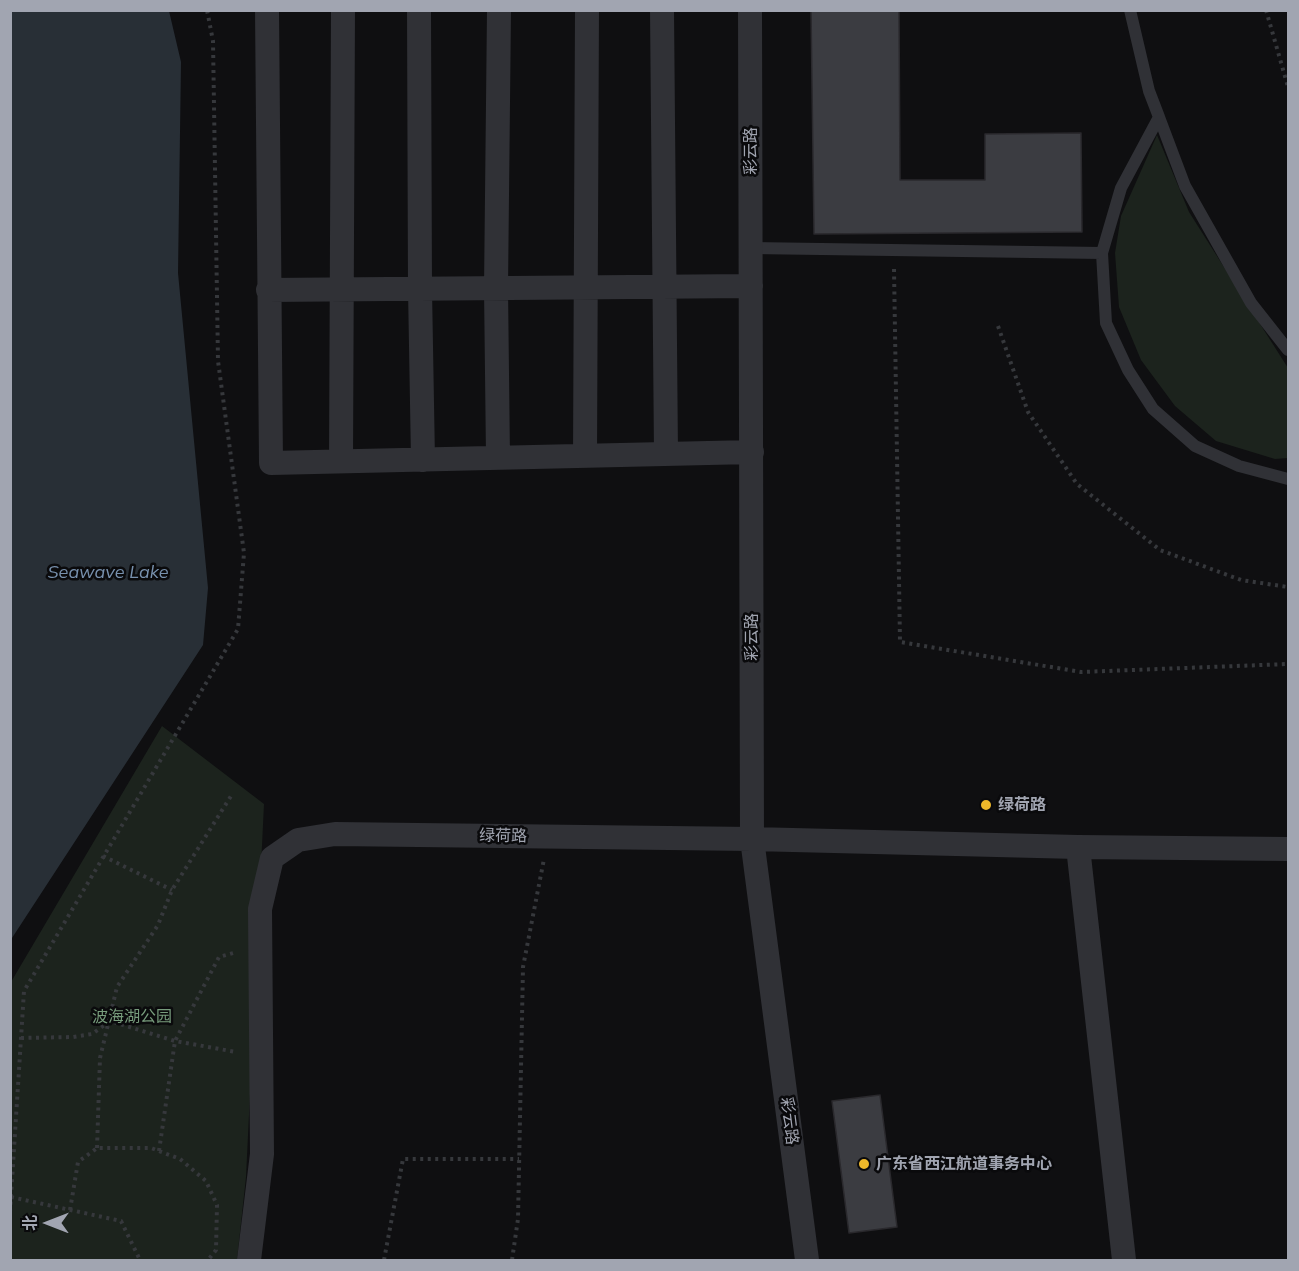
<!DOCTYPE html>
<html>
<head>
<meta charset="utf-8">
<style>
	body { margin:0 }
	#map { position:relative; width:1299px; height:1271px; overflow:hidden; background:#0f0f11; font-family:Mulish,"Noto Sans SC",sans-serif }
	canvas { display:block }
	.frame { position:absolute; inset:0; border:12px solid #a1a5b1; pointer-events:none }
	.north { position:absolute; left:18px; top:1193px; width:60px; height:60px; -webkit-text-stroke:4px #0a0a0c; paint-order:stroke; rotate:270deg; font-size:16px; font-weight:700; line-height:24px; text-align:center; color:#a1a5b1 }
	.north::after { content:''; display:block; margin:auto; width:21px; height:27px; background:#a1a5b1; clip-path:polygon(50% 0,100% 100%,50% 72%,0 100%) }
</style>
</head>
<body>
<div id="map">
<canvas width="1299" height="1271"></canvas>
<div class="frame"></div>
<div class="north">北</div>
</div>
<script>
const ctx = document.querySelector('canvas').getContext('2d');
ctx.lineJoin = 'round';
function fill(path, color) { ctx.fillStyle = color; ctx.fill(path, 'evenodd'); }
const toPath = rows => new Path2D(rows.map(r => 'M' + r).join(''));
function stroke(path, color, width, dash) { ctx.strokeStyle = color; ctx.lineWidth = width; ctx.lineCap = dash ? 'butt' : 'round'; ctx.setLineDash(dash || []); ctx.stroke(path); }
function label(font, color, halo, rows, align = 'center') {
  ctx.font = font + ' Mulish,"Noto Sans SC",sans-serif'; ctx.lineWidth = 5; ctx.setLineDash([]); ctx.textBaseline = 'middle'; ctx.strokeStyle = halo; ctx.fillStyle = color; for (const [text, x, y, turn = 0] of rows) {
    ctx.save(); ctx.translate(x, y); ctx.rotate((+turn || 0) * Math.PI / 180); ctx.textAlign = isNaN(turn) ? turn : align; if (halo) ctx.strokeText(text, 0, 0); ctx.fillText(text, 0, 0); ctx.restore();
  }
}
fill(toPath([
	[1157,135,1189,212,1288,368,1288,458,1275,459,1216,441,1175,406,1141,360,1119,307,1115,253,1121,216],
	[162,726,264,804,246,1177,237,1260,11,1260,11,982]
]), '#1c231d');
fill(toPath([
	[11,10,169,11,181,62,178,273,208,588,203,645,12,938,11,944]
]), '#282f36');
const building = toPath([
	[811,10,899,10,900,180,985,180,985,134,1081,133,1082,232,814,234,811,10],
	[880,1095,897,1227,849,1233,832,1101,880,1095]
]);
fill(building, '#3b3c41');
stroke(building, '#2a292d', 1.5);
stroke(toPath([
	[1266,10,1288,87],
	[894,269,900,642,1081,672,1288,664],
	[998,326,1028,412,1077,484,1160,550,1241,580,1288,587],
	[103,856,172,890],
	[21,1038,73,1037,92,1034,110,1021,175,1041,236,1052],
	[97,1148,100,1058,117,987,158,925,172,890,231,796],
	[159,1151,175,1041,219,957,237,952],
	[11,1197,121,1221,140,1260],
	[70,1210,78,1162,97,1148,151,1148,180,1159,206,1181,217,1205,216,1250,208,1260],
	[10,1212,24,991,238,629,244,553,218,361,213,41,207,10],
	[384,1260,403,1159,519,1159],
	[512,1260,518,1219,523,967,544,859]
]), '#36383c', 4, [3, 4.5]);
stroke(toPath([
	[1130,10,1149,91,1159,117],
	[751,248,1102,253],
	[1288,350,1251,303,1185,186,1159,117,1121,188,1102,253,1106,323,1128,370,1153,409,1195,446,1239,466,1288,479]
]), '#303136', 12);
stroke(toPath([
	[267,10,271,463,752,452],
	[419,10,420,289,423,460],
	[662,10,666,454],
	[750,10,752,839,807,1260],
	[268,290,751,286],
	[585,456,587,10],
	[498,458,496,288,499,10],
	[341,461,343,10],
	[1078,847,1124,1260],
	[249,1260,262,1154,260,909,272,858,298,840,335,834,752,839,1078,847,1288,849]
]), '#303136', 24);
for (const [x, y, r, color] of [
	[986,805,6,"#eeb82a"],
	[864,1164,6,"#eeb82a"]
]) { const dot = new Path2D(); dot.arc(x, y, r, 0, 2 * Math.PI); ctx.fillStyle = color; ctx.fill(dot); stroke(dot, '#0a0a0c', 2); }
label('16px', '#a1a5b1', '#0a0a0c', [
	["彩云路",751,151,-90],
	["彩云路",752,637,-90],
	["绿荷路",503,836,1],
	["彩云路",789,1121,83]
]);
label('bold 16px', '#a1a5b1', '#0a0a0c', [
	["绿荷路",998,805],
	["广东省西江航道事务中心",876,1164]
], 'left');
label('16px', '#779c7c', '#0a0a0c', [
	["波海湖公园",132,1017]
]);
label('italic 18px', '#7790ad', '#0a0a0c', [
	["Seawave Lake",108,573]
]);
</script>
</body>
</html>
